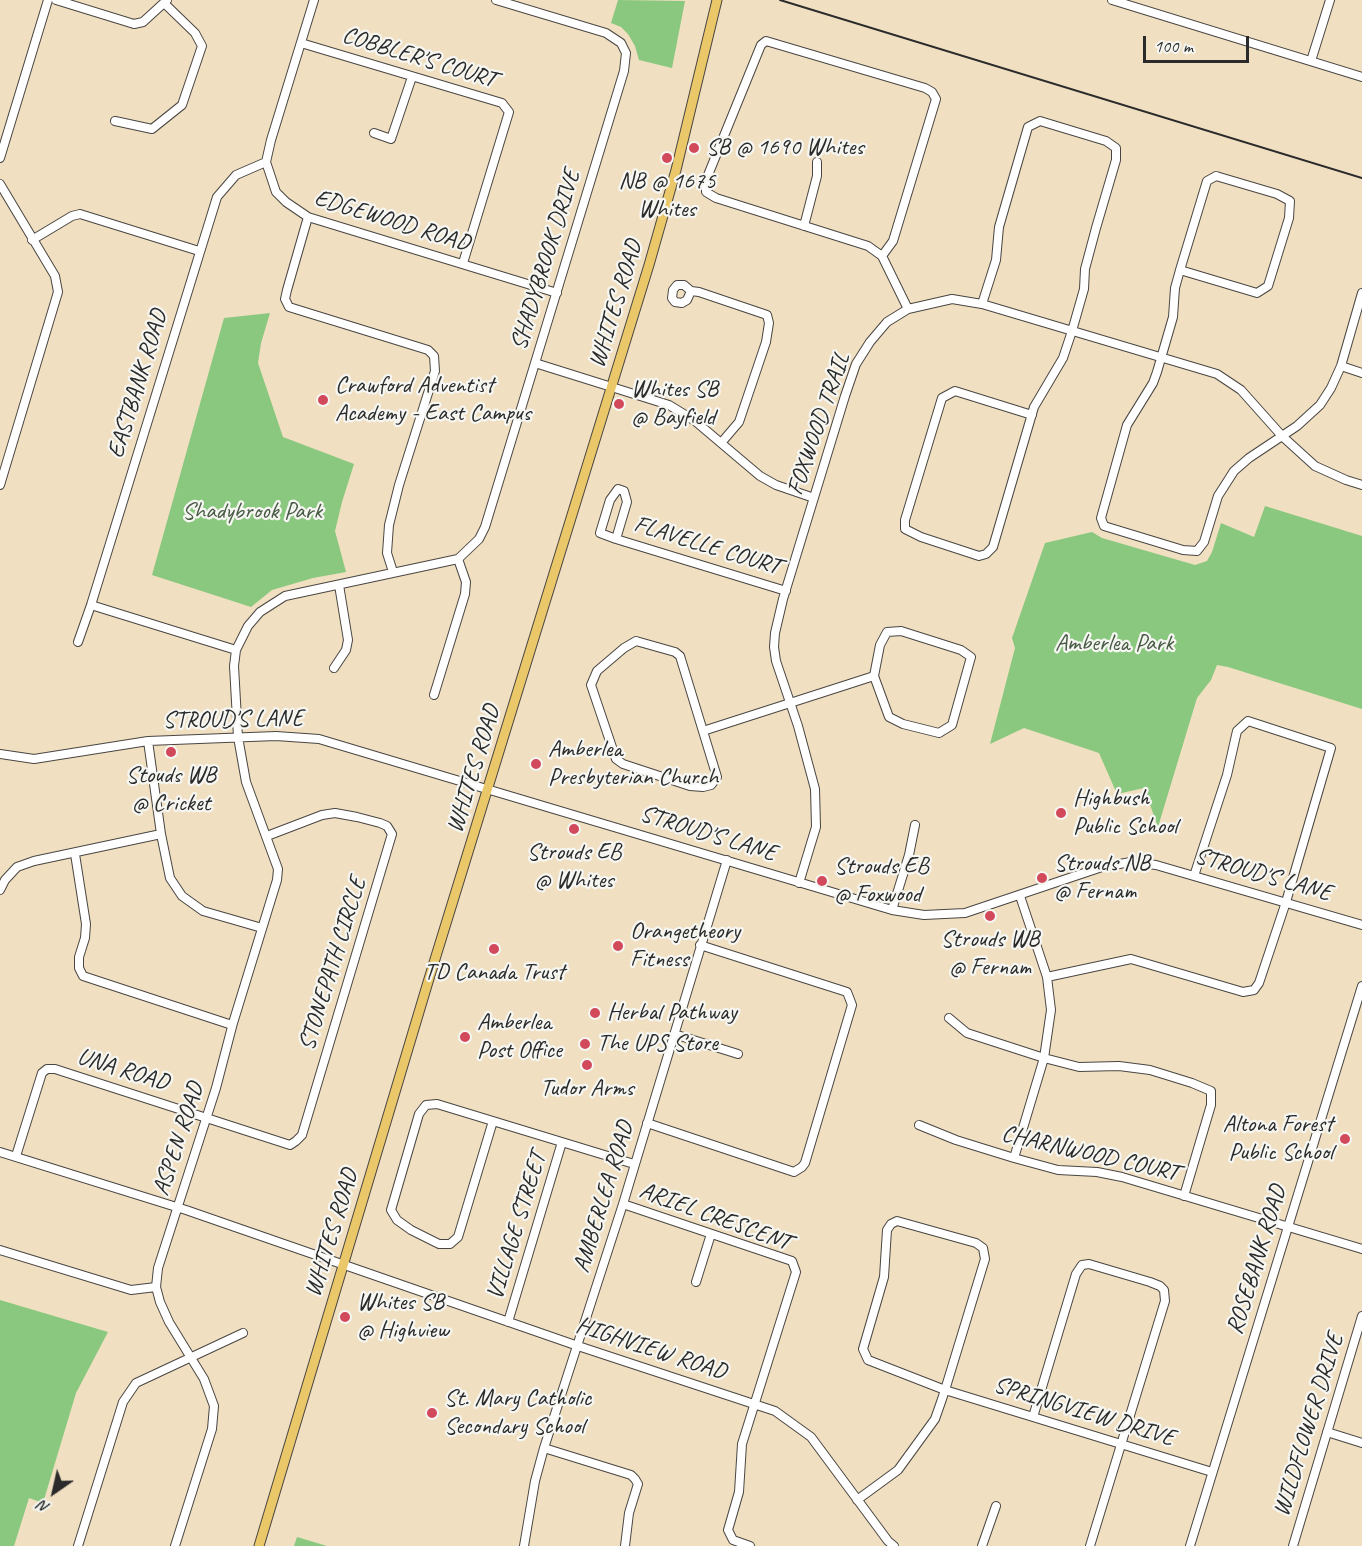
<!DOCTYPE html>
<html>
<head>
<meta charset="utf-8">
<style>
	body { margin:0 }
	#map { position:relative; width:1362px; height:1546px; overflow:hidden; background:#f1dfc1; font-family:Caveat,sans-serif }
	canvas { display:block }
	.north { position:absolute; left:24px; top:1462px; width:60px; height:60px; -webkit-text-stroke:4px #f6f6f2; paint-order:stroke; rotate:214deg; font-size:16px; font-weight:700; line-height:24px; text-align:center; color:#2b2b2b }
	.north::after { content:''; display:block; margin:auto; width:21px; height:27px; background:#2b2b2b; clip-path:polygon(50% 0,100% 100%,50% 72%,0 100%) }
	.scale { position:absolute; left:1143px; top:36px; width:106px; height:27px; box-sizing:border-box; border:3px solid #2b2b2b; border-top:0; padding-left:8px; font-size:18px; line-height:21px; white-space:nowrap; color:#2b2b2b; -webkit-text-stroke:4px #f6f6f2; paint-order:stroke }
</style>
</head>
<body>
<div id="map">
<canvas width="1362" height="1546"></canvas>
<div class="north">N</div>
<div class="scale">100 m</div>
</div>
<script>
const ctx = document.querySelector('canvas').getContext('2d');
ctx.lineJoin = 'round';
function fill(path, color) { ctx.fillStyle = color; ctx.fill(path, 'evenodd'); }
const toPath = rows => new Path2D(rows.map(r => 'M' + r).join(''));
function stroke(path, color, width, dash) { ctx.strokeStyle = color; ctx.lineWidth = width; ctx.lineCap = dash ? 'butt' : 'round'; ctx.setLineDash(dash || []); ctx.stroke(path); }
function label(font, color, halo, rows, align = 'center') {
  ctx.font = font + ' Caveat,sans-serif'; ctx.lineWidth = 4.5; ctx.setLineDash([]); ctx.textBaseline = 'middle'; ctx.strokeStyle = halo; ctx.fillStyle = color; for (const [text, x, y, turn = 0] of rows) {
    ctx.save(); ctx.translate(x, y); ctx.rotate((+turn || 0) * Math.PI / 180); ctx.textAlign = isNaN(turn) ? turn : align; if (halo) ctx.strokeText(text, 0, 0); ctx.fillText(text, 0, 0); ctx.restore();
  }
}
fill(toPath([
	[618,0,685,1,672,68,639,60,635,46,628,34,621,27,611,23],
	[270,313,261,343,258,363,283,437,354,464,342,502,335,531,346,572,313,578,272,590,251,607,152,575,224,318],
	[1265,506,1362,536,1362,709,1228,667,1217,665,1211,680,1197,698,1158,827,1144,788,1117,794,1099,753,1024,728,990,744,1015,648,1012,638,1045,543,1092,532,1102,538,1195,565,1207,561,1212,552,1221,523,1254,537],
	[0,1300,108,1332,76,1393,43,1503,29,1498,14,1546,0,1546],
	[297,1537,327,1546,294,1546]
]), '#89c87e');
const minor = toPath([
	[56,0,134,24,143,22,167,0],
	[314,0,271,140,266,162,276,192,286,202,308,217,557,293],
	[1112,0,1362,77],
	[301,43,502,103,509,112,463,263],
	[1311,61,1330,0],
	[115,121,152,129,182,105,202,46,195,33,164,3],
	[374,133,391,139,412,77],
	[0,158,48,0],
	[1216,176,1277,194,1290,201,1289,218,1268,286,1257,293,1180,270,1207,181,1216,176],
	[0,184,55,276,58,292,0,485],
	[308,217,287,290,285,299,289,307,428,350,434,356,435,371,399,485,389,525,387,553,393,572],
	[804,226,817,176,817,162],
	[32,240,72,216,80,214,199,251],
	[882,256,893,241,936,99,932,92,925,88,766,41,761,45,706,180,706,192,716,198,868,246,882,256,908,309],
	[1180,270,1175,288,1173,317,1157,372,1153,383,1127,425,1101,518,1104,526,1183,550,1197,551,1204,542,1218,496,1234,471,1249,458,1297,426,1320,405,1331,388,1341,366,1362,293],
	[691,291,687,300,682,303,675,302,672,298,673,290,677,285,684,285,691,291,699,292,767,315,769,323,766,342,739,422,721,443],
	[982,304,996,260,999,227,1028,127,1040,121,1106,141,1116,148,1116,160,1096,228,1085,269,1084,289,1072,331,1063,358,1034,407,993,547,986,554,979,556,921,537,905,529,905,520,942,398,955,391,1032,415],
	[535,363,669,405,695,421,760,476,776,485,814,498],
	[1341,366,1362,373],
	[616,539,627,502,624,491,618,489,610,500,600,533,616,539,786,591],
	[91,605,236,650],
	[901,631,961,650,971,657,952,725,939,733,903,724,889,717,874,676,880,645,887,632,901,631],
	[636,641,675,652,680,656,717,777,711,785,703,787,690,786,623,764,616,759,591,685,597,671,624,648,636,641],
	[78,642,91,605,217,197,236,175,266,162],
	[334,668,346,650,348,640,339,585],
	[434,695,465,594,466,582,458,559],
	[703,731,874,676],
	[148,741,161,834,170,878,182,896,203,911,262,928],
	[0,754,34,759,148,741,276,736,319,739,892,910,924,915,965,913,1102,867,1131,862,1156,865,1362,925],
	[75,854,86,924,85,938,79,957,79,968,83,976,232,1025],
	[799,883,816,827,815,789,798,726,776,661,774,647,775,633,783,599,845,396,856,364,870,342,887,322,908,309,952,299,982,304,1217,374,1241,390,1282,436,1315,466,1346,480,1362,485],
	[0,890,5,880,17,867,34,861,161,834],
	[892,910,909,855,915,825],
	[1047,977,1131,959,1243,992,1254,990,1259,983,1286,902,1331,748,1248,721,1237,731,1227,775,1194,876],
	[949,1018,967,1033,1044,1058,1079,1067,1119,1066,1150,1070,1192,1083,1211,1091,1211,1105,1184,1196],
	[674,1034,738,1054],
	[493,1121,458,1237,450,1244,439,1244,411,1230,397,1220,391,1210,419,1114,426,1105,437,1104,634,1164],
	[647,1123,794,1172,802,1167,805,1163,852,1005,847,992,700,945],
	[919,1125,956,1140,1014,1158,1058,1170,1097,1172,1122,1177,1362,1249],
	[0,1152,186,1210,578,1346,775,1411,811,1437,888,1541,894,1546],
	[16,1156,42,1073,47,1069,55,1069,290,1145,296,1141,302,1135,392,834,387,826,380,823,357,817,335,813,322,815,267,836],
	[1014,1158,1044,1058,1051,1010,1047,977,1020,896],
	[623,1204,792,1261,796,1272,742,1444,739,1492,728,1530,733,1540,750,1546],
	[0,1250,131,1290,156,1287],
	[696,1282,711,1234],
	[508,1322,562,1142],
	[1033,1417,1076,1274,1082,1265,1089,1264,1150,1282,1160,1286,1164,1290,1165,1301,1090,1546],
	[1327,1432,1362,1443],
	[544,1448,631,1475,635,1479,638,1484,629,1513,625,1546],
	[857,1500,898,1470,935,1419,941,1402,945,1390,985,1259,983,1248,976,1243,897,1221,891,1224,887,1230,884,1277,863,1349,868,1360,945,1390,1212,1472],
	[78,1546,123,1402,136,1383,243,1333],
	[175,1546,212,1429,214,1406,204,1379,169,1322,160,1302,156,1287,158,1268,216,1088,233,1023,277,880,278,869,246,782,238,737,234,666,236,650,248,626,260,612,285,596,458,559,479,539,485,527,624,71,626,53,621,43,606,33,496,0],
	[524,1546,535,1481,544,1448,623,1204,727,860],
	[982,1546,996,1506],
	[1190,1546,1362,986],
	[1293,1546,1362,1316]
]);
const major = toPath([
	[259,1546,428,982,649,265,676,170,717,0]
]);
stroke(minor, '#494642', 10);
stroke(major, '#494642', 11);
stroke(minor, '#fff', 8);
stroke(major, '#eac769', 9);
stroke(toPath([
	[780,0,1362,178]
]), '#2b2b2b', 2);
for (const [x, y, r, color] of [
	[694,148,6,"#d1495b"],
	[667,158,6,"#d1495b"],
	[323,400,6,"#d1495b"],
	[619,404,6,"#d1495b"],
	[171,752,6,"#d1495b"],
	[536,764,6,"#d1495b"],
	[1061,813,6,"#d1495b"],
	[574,829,6,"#d1495b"],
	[1042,878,6,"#d1495b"],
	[822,881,6,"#d1495b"],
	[990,916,6,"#d1495b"],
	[618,946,6,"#d1495b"],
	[494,949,6,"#d1495b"],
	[595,1013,6,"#d1495b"],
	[465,1037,6,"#d1495b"],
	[585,1044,6,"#d1495b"],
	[587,1065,6,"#d1495b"],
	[1345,1139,6,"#d1495b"],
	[345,1317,6,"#d1495b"],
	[432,1413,6,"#d1495b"]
]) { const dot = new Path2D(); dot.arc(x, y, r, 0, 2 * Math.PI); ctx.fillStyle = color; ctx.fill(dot); stroke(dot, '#f6f6f2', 2); }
label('24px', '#2b2b2b', '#f6f6f2', [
	["COBBLER'S COURT",419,58,17],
	["EDGEWOOD ROAD",392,221,17],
	["SHADYBROOK DRIVE",546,260,-73],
	["WHITES ROAD",616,304,-73],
	["EASTBANK ROAD",138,384,-73],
	["FOXWOOD TRAIL",819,424,-71],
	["FLAVELLE COURT",707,546,17],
	["STROUD'S LANE",233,720,-1],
	["WHITES ROAD",474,769,-73],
	["STROUD'S LANE",708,834,17],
	["STROUD'S LANE",1263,875,16],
	["STONEPATH CIRCLE",333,964,-73],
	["UNA ROAD",123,1070,17],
	["ASPEN ROAD",179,1139,-72],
	["CHARNWOOD COURT",1090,1154,13],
	["AMBERLEA ROAD",604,1197,-73],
	["ARIEL CRESCENT",715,1217,20],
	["VILLAGE STREET",517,1226,-73],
	["WHITES ROAD",332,1233,-73],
	["ROSEBANK ROAD",1257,1260,-73],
	["HIGHVIEW ROAD",651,1349,18],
	["SPRINGVIEW DRIVE",1084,1412,17],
	["WILDFLOWER DRIVE",1309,1425,-73]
]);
label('24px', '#2b2b2b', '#f6f6f2', [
	["SB @ 1690 Whites",706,148],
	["NB @ 1675",667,182,"center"],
	["Whites",667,210,"center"],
	["Crawford Adventist",335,386],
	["Academy - East Campus",335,414],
	["Whites SB",631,390],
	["@ Bayfield",631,418],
	["Amberlea",548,750],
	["Presbyterian Church",548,778],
	["Stouds WB",171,776,"center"],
	["@ Cricket",171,804,"center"],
	["Highbush",1073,799],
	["Public School",1073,827],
	["Strouds EB",574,853,"center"],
	["@ Whites",574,881,"center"],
	["Strouds NB",1054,864],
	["@ Fernam",1054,892],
	["Strouds EB",834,867],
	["@ Foxwood",834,895],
	["Orangetheory",630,932],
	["Fitness",630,960],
	["Strouds WB",990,940,"center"],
	["@ Fernam",990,968,"center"],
	["TD Canada Trust",494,973,"center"],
	["Herbal Pathway",607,1013],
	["Amberlea",477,1023],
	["Post Office",477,1051],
	["The UPS Store",597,1044],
	["Tudor Arms",587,1089,"center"],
	["Altona Forest",1333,1125,"right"],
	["Public School",1333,1153,"right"],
	["Whites SB",357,1303],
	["@ Highview",357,1331],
	["St. Mary Catholic",444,1399],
	["Secondary School",444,1427]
], 'left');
label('24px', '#475a44', '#f6f6f2', [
	["Shadybrook Park",252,512],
	["Amberlea Park",1114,644]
]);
</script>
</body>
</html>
